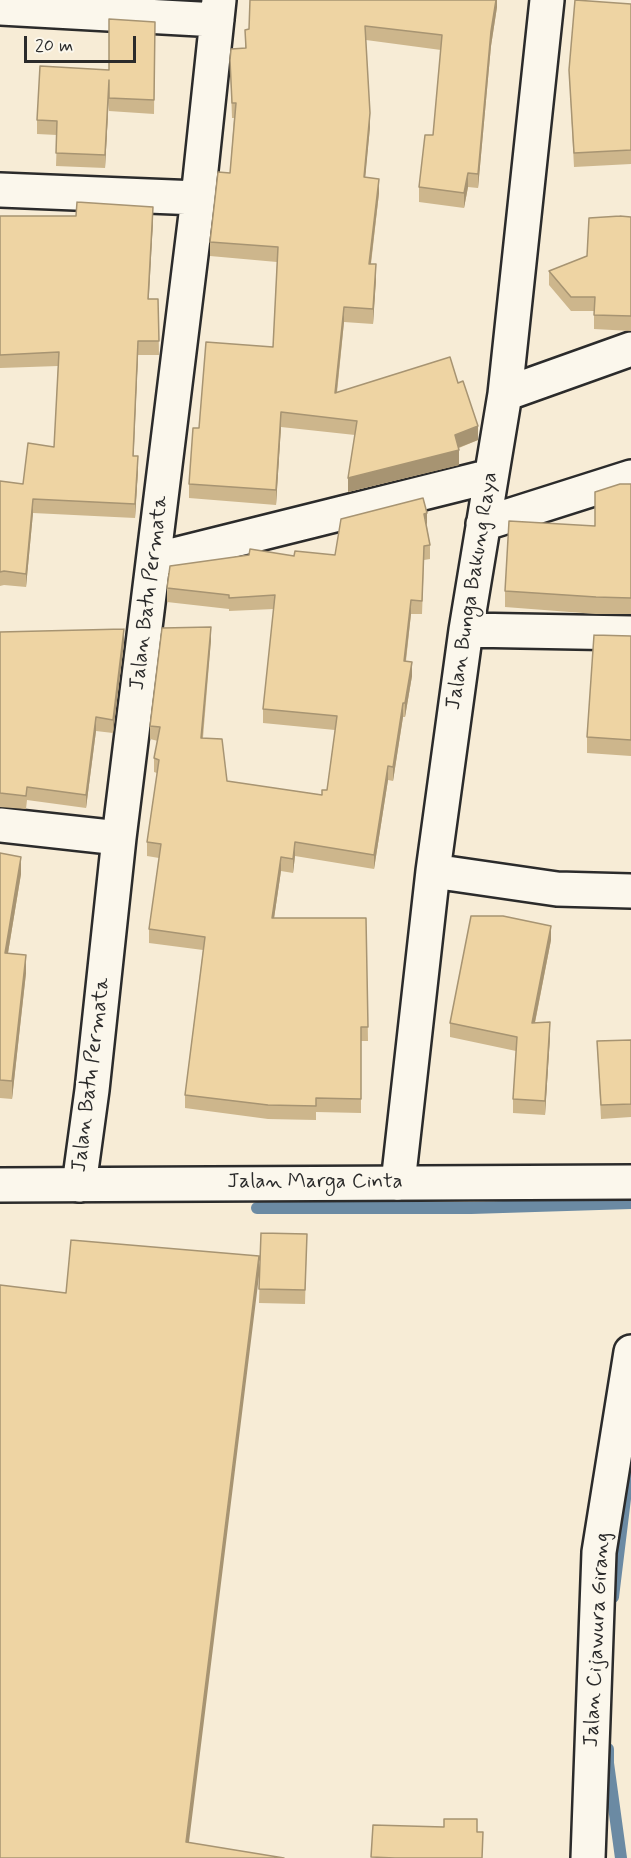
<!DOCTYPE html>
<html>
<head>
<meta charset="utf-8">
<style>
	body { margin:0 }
	#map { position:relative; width:631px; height:1858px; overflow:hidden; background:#f7ecd6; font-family:Mynerve,sans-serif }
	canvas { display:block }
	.scale { position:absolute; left:24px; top:36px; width:112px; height:27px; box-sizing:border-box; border:3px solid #2b2b2b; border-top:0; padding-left:8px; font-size:18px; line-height:21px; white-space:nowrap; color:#2b2b2b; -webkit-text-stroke:4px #fbf7ec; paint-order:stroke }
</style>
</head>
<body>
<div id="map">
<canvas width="631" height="1858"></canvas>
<div class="scale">20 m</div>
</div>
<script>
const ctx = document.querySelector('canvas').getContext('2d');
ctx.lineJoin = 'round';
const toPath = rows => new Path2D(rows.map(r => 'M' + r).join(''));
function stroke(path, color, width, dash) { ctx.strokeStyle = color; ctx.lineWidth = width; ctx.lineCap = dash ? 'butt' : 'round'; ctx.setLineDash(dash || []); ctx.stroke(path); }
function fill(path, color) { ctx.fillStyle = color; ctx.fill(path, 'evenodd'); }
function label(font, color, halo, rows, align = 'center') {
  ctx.font = font + ' Mynerve,sans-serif'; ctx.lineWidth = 5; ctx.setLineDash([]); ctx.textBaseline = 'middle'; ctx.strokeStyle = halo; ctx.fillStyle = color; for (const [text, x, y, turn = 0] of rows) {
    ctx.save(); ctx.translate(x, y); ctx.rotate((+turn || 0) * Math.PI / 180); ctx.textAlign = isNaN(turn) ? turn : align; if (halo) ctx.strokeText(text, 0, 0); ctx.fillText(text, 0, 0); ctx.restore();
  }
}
stroke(toPath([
	[257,1208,471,1208,631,1203],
	[613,1597,628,1474],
	[608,1749,608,1763,621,1858]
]), '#6b8aa3', 12);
const minor = toPath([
	[0,8,217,20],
	[0,190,198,198],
	[505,394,631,349],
	[483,524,631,477],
	[154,560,491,476],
	[466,630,631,633],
	[0,825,119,838],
	[433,871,557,889,631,891],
	[398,1183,433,871,466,630,505,394,547,0],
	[79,1185,92,1090,119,838,198,198,219,0],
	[588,1858,599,1552,631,1352]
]);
const primary = toPath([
	[0,1185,631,1182]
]);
stroke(minor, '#2b2b2b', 38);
stroke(primary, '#2b2b2b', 38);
stroke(minor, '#fbf7ec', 33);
stroke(primary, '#fbf7ec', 33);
fill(toPath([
	[497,0,497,7,491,46,478,188,468,187,464,208,419,202,419,187,433,135,441,50,366,40,370,127,365,177,379,193,371,264,376,279,373,324,344,322,337,393,458,383,478,440,459,448,459,465,348,492,355,435,281,427,276,505,189,498,189,484,199,428,273,347,277,262,210,256,210,242,230,173,234,118,232,118,230,60,245,48,245,30],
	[631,4,631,164,574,167,569,70],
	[155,22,154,114,109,111,109,96,105,168,56,166,57,135,37,134,37,120,109,70],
	[0,216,153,221,148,299,158,299,159,355,138,355,133,456,138,470,135,518,33,513,26,587,4,585,0,586,0,481,23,484,54,447,58,366,0,368],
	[631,217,631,331,594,329,594,311,571,311,549,285,549,271,587,256],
	[631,484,631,614,596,614,505,607,505,591,595,526],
	[427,527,430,545,430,559,424,560,422,614,411,614,406,661,412,676,405,717,403,717,393,781,388,780,374,869,295,856,293,873,281,871,274,918,366,918,368,1041,361,1041,361,1113,316,1112,316,1120,268,1119,185,1108,185,1095,203,950,149,943,149,929,159,858,147,856,147,842,157,773,154,772,154,758,158,741,150,739,150,726,211,640,203,738,227,781,322,795,327,790,335,730,263,723,263,709,274,609,229,611,229,609,167,602,167,588,294,556,335,555],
	[0,632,124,643,113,733,96,731,86,808,27,800,26,809,0,807],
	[631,636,631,756,587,753,587,737],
	[0,853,21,874,8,953,26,973,12,1099,0,1098],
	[551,940,535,1023,550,1037,545,1115,513,1113,513,1099,516,1051,450,1037,450,1023],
	[631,1040,631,1117,601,1119,597,1041],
	[261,1233,307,1234,305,1304,259,1303]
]), '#cdb68c');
fill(toPath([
	[496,0,497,0,497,7,491,46,478,188,478,174,491,31],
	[109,80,109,93,105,168,105,155],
	[370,113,370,127,364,191,364,177],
	[468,173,468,187,464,208,464,193],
	[379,179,379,193,369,278,369,264],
	[153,207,153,221,148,313,148,299],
	[376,264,376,279,373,324,373,309],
	[344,307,344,322,335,408,335,393],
	[138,341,138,355,133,470,133,456],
	[281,412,281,427,276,505,276,490],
	[478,426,478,440,455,449,455,435],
	[459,450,459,465,348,492,348,478],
	[138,456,138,470,135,518,135,504],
	[33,499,33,513,26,587,26,574],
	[427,513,427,527,424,514],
	[411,600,411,614,404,675,404,661],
	[211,627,211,640,201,752,201,738],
	[124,629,124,643,113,733,113,720],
	[412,662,412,676,405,717,405,703],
	[403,703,403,717,393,781,393,767],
	[96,717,96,731,86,808,86,795],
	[388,766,388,780,374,869,374,855],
	[295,842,295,856,293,873,293,859],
	[21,857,21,874,5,971,5,953],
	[281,857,281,871,272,932,272,918],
	[551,926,551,940,532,1037,532,1023],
	[26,955,26,973,12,1099,12,1081],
	[550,1022,550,1037,545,1115,545,1101],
	[259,1256,259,1276,187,1858,186,1842]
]), '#a79472');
const building = toPath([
	[250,0,496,0,491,31,478,174,468,173,464,193,419,187,425,135,433,135,442,35,365,26,370,113,364,177,379,179,369,264,376,264,373,309,344,307,335,393,450,357,458,383,463,381,478,426,455,435,459,450,348,478,357,421,281,412,276,490,189,484,193,428,199,428,206,342,273,347,278,247,210,242,218,172,230,173,236,103,232,103,230,60,231,49,246,48,245,30,249,29,250,0],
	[575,0,631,4,631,150,574,153,569,70,575,0],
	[109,19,155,22,154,100,109,98,109,80,105,155,56,153,57,121,37,120,40,66,109,70,109,19],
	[77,202,153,207,148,299,158,299,159,341,138,341,133,456,138,456,135,504,33,499,26,574,4,571,0,572,0,481,23,484,28,443,54,447,59,352,0,355,0,216,76,216,77,202],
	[620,216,631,217,631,316,594,315,595,297,571,297,549,271,587,256,589,218,620,216],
	[620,484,631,484,631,598,596,597,505,591,509,521,595,526,595,492,620,484],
	[423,498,427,513,424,514,430,545,424,546,422,601,411,600,404,661,412,662,405,703,403,703,393,767,388,766,374,855,295,842,293,859,281,857,272,918,366,918,368,1027,361,1027,361,1099,316,1098,316,1106,268,1105,185,1095,205,937,149,929,161,844,147,842,159,760,154,758,160,727,150,726,162,628,211,627,201,738,222,739,227,781,322,795,322,790,327,790,337,716,263,709,275,595,229,598,229,595,167,588,170,566,249,555,250,549,294,556,295,551,335,555,341,519,423,498],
	[124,629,113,720,96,717,86,795,27,787,26,796,0,793,0,632,124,629],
	[594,635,631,636,631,740,587,737,594,635],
	[0,853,21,857,5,953,26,955,12,1081,0,1080,0,853],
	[471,916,503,916,551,926,532,1023,550,1022,545,1101,513,1099,517,1037,450,1023,471,916],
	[631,1040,631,1104,601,1105,597,1041,631,1040],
	[261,1233,307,1234,305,1290,259,1289,261,1233],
	[71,1240,259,1256,186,1842,284,1858,0,1858,0,1285,66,1293,71,1240],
	[444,1819,477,1819,477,1832,483,1832,482,1858,395,1858,371,1857,373,1825,444,1827,444,1819]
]);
fill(building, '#eed4a3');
stroke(building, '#a79472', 1.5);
label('21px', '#2b2b2b', '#fbf7ec', [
	["Jalan Bunga Bakung Raya",473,591,-81],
	["Jalan Batu Permata",150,593,-83],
	["Jalan Batu Permata",92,1075,-83],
	["Jalan Marga Cinta",315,1183],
	["Jalan Cijawura Girang",598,1640,-87]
]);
</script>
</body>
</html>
